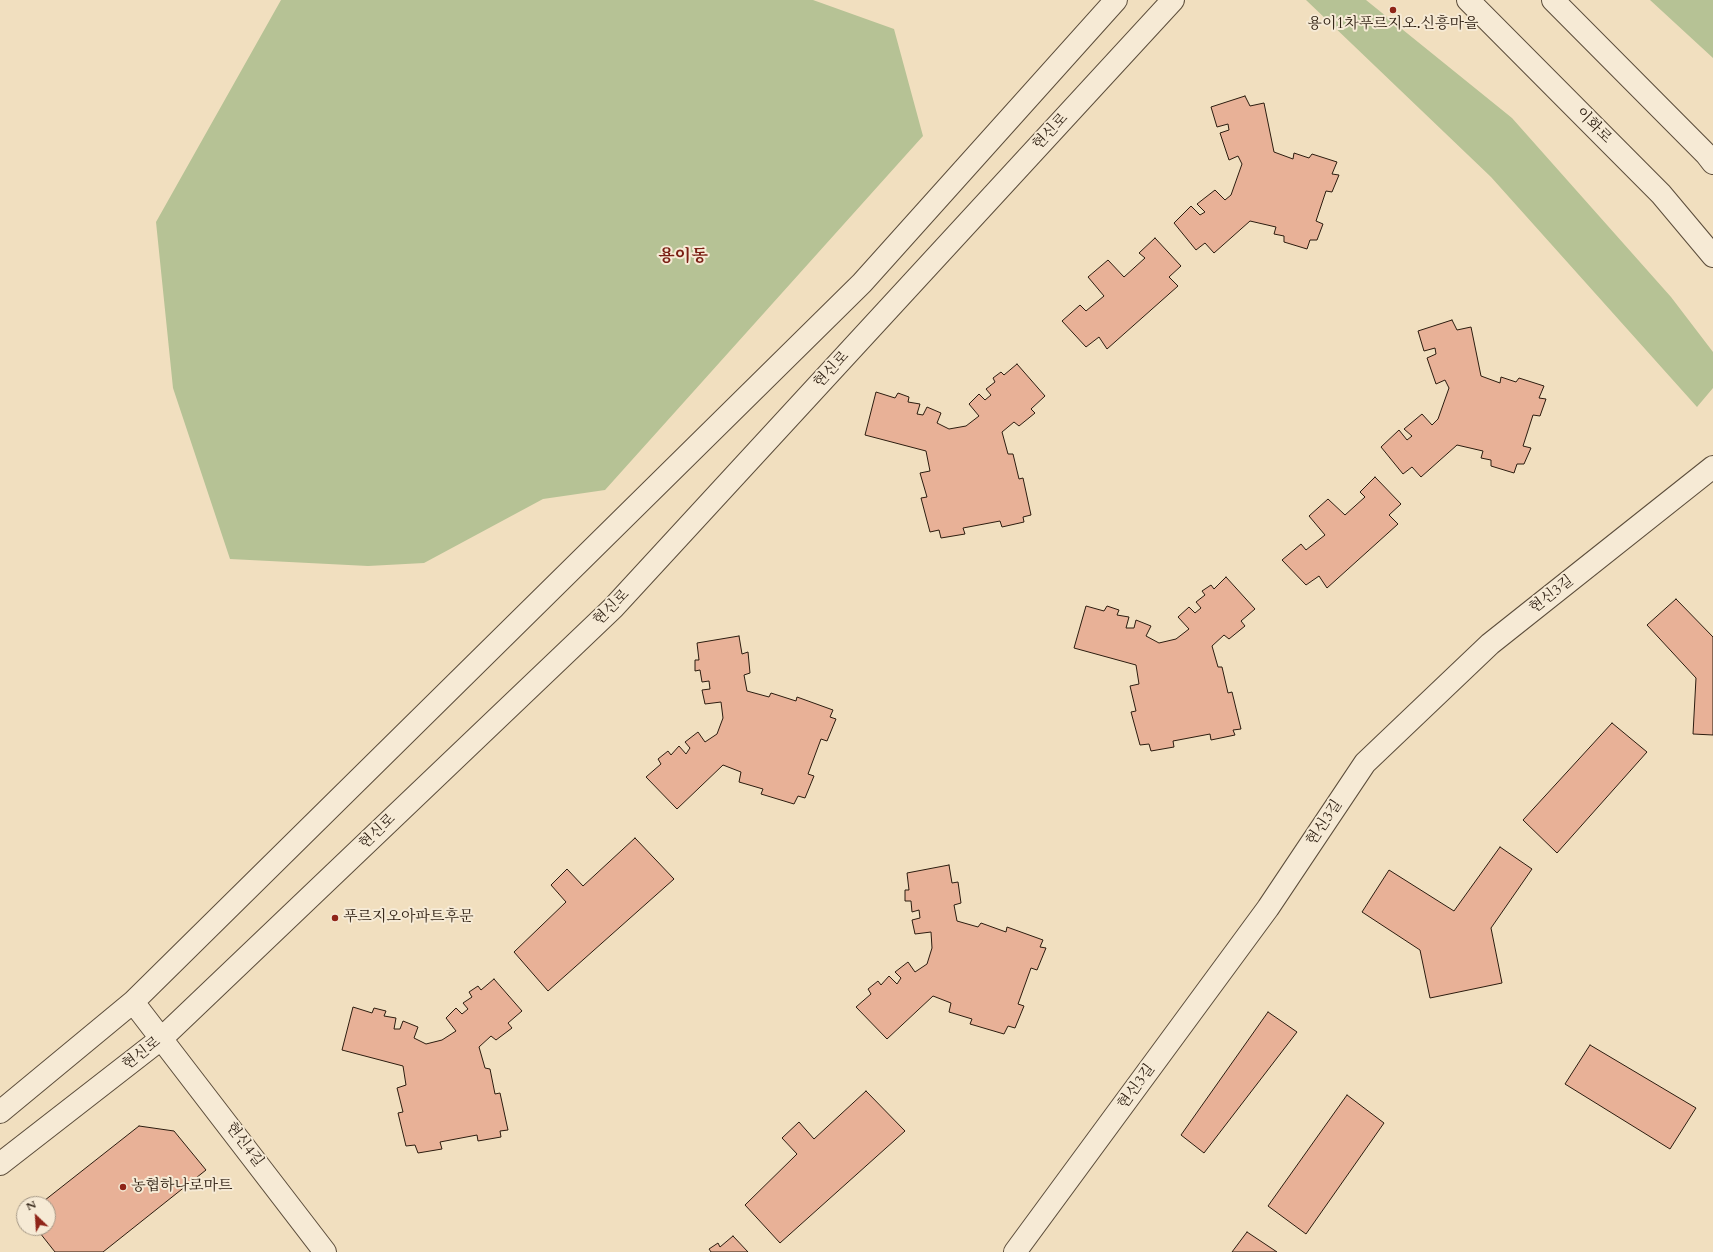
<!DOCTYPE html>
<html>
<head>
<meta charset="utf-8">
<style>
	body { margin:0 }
	#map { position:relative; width:1713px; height:1252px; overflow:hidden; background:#f1dfbf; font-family:Cardo,serif }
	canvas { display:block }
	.north { position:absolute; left:16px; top:1196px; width:40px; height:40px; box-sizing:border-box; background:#f6ead5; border:1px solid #a59886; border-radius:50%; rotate:335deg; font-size:11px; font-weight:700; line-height:16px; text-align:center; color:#2b1c0f }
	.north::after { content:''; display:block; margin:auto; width:14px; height:18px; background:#8f2418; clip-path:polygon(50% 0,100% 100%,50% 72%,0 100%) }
</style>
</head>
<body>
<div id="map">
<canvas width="1713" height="1252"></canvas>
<div class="north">N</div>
</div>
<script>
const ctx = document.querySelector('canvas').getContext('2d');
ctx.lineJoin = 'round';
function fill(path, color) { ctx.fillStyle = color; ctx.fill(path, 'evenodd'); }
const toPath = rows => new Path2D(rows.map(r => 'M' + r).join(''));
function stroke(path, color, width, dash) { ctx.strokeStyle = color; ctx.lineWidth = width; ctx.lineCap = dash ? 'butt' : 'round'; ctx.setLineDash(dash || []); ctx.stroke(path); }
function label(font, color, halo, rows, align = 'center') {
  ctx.font = font + ' Cardo,"Noto Serif KR",serif'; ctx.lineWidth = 4; ctx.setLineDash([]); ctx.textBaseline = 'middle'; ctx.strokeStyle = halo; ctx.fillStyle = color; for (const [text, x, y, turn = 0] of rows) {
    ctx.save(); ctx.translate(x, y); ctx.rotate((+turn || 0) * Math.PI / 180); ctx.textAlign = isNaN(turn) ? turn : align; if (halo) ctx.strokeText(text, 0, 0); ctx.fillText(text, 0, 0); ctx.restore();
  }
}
fill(toPath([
	[281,0,813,0,894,29,923,136,605,490,543,499,424,563,368,566,230,559,173,388,156,222],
	[1306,0,1366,0,1512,118,1671,297,1713,352,1713,388,1697,407,1491,177],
	[1650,0,1713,0,1713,58]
]), '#b6c295');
const building = toPath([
	[1245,96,1250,106,1264,103,1274,152,1293,159,1294,153,1309,158,1312,154,1337,162,1332,174,1339,175,1332,192,1326,191,1316,221,1323,224,1317,240,1310,240,1307,249,1284,242,1284,236,1274,234,1276,227,1250,221,1214,253,1205,243,1196,250,1174,223,1191,206,1200,215,1205,212,1197,204,1215,190,1225,200,1231,195,1242,164,1238,156,1229,160,1220,133,1229,130,1228,124,1217,127,1211,107,1245,96],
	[1155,238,1181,266,1169,277,1178,286,1107,349,1099,337,1086,347,1062,321,1080,305,1086,311,1104,296,1088,277,1108,260,1124,277,1145,258,1139,253,1155,238],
	[1452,320,1457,330,1471,327,1481,376,1500,383,1501,377,1516,382,1519,378,1544,386,1539,398,1546,399,1540,416,1533,415,1523,446,1531,448,1524,464,1517,464,1514,473,1491,466,1491,460,1481,458,1483,451,1457,445,1421,477,1412,467,1403,474,1381,447,1399,430,1407,440,1412,436,1404,429,1422,414,1432,425,1438,419,1449,388,1445,380,1436,384,1427,358,1436,354,1435,348,1424,351,1418,331,1452,320],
	[1017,364,1045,396,1031,409,1035,413,1019,426,1014,422,1002,432,1008,454,1013,454,1019,479,1023,478,1031,515,1023,517,1024,522,1002,527,1000,521,963,528,965,534,941,538,939,530,930,532,921,498,927,497,920,473,930,471,926,451,865,435,876,392,895,398,898,393,909,397,908,402,920,404,917,414,923,415,927,407,941,413,937,423,949,429,966,426,979,416,969,404,979,394,985,400,991,395,986,389,995,382,993,378,1001,372,1004,375,1017,364],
	[1375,477,1401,504,1389,515,1398,524,1327,588,1319,576,1306,585,1282,560,1301,544,1306,550,1325,535,1309,516,1328,499,1345,515,1365,497,1360,492,1375,477],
	[1226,577,1255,609,1241,621,1245,626,1229,639,1224,635,1212,646,1218,667,1222,667,1228,693,1232,692,1241,729,1233,730,1235,735,1211,740,1210,734,1173,741,1174,747,1151,751,1149,744,1140,745,1131,712,1136,711,1130,686,1139,684,1136,665,1074,648,1086,606,1104,611,1107,606,1119,610,1117,615,1129,617,1126,628,1134,628,1136,620,1151,626,1146,636,1159,643,1176,639,1189,629,1178,617,1189,607,1195,613,1201,608,1196,602,1205,595,1202,591,1211,585,1214,589,1226,577],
	[1676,599,1713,637,1713,735,1693,734,1696,678,1647,625,1676,599],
	[739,636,742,654,748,652,750,673,744,675,747,691,769,697,771,693,796,701,797,697,833,710,830,717,836,719,827,741,821,739,808,774,814,776,805,798,798,796,794,804,761,794,763,789,739,782,741,772,723,765,677,809,646,777,661,764,658,759,668,751,671,755,679,746,686,754,690,748,685,742,698,732,705,742,717,734,723,718,721,702,705,704,702,690,710,689,709,681,702,682,700,670,695,671,695,660,699,660,697,643,739,636],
	[1612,723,1647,752,1557,853,1523,820,1612,723],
	[635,838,674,879,548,991,514,952,566,902,551,885,567,869,583,886,635,838],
	[1500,847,1532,869,1491,928,1502,983,1430,998,1420,950,1362,912,1389,870,1454,911,1500,847],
	[949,865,952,883,958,882,961,903,954,905,957,921,978,927,981,923,1006,932,1007,927,1043,940,1040,947,1046,948,1037,970,1031,968,1018,1004,1024,1006,1015,1028,1008,1026,1004,1034,970,1024,972,1019,949,1012,951,1003,933,996,887,1039,856,1007,871,994,868,989,878,981,881,985,889,976,897,984,901,978,895,972,908,962,915,972,927,964,932,948,931,932,915,934,912,920,920,918,919,910,912,912,911,901,905,901,905,890,909,890,907,873,949,865],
	[494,979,522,1011,508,1023,512,1028,496,1040,491,1036,479,1047,485,1068,490,1069,495,1094,500,1093,508,1130,500,1131,501,1137,478,1141,477,1135,440,1142,442,1149,418,1153,415,1145,406,1146,398,1113,403,1112,397,1088,406,1085,403,1066,342,1050,353,1007,372,1013,374,1008,386,1011,384,1016,396,1018,394,1029,400,1029,403,1021,418,1027,414,1038,426,1044,442,1040,456,1031,446,1018,456,1008,462,1014,468,1009,463,1003,472,997,469,992,478,986,481,990,494,979],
	[1268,1012,1297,1032,1204,1153,1181,1135,1268,1012],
	[1590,1045,1696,1108,1670,1149,1565,1084,1590,1045],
	[866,1091,905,1131,780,1243,745,1205,797,1154,782,1138,799,1122,814,1139,866,1091],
	[1347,1095,1384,1123,1306,1234,1268,1206,1347,1095],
	[139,1126,174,1131,206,1170,103,1252,55,1252,36,1228,48,1228,48,1204,40,1204,139,1126],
	[1247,1232,1277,1252,1232,1252,1247,1232],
	[733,1236,748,1252,711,1252,709,1249,718,1243,720,1247,733,1236]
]);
fill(building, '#e8b197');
stroke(building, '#2b1c0f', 1);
const tertiary = toPath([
	[1468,0,1661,194,1713,256],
	[1553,0,1706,154,1713,163],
	[133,1002,325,1252],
	[0,1112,133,1002,862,283,1116,0],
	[0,1164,162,1038,613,608,1173,0],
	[1015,1252,1268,908,1365,763,1490,644,1713,467]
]);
stroke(tertiary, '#5c4d3b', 24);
stroke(tertiary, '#f6ead5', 22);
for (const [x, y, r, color] of [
	[1393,10,4,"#8f2418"],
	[335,918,4,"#8f2418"],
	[123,1187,4,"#8f2418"]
]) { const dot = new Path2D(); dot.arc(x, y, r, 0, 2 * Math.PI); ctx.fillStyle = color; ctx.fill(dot); stroke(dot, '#f6ead5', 1.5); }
label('15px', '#2b1c0f', '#f6ead5', [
	["용이1차푸르지오.신흥마을",1393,25,"center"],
	["푸르지오아파트후문",343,918],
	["농협하나로마트",131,1187]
], 'left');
label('15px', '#2b1c0f', '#f6ead5', [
	["이화로",1593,126,45],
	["현신로",1051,132,-47],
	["현신로",832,370,-47],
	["현신3길",1552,595,-38],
	["현신로",612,608,-45],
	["현신3길",1325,823,-56],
	["현신로",378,832,-44],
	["현신로",142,1054,-38],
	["현신3길",1137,1087,-54],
	["현신4길",244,1145,53]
]);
label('bold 17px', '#7a1f14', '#f6ead5', [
	["용이동",683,257]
]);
</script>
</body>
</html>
